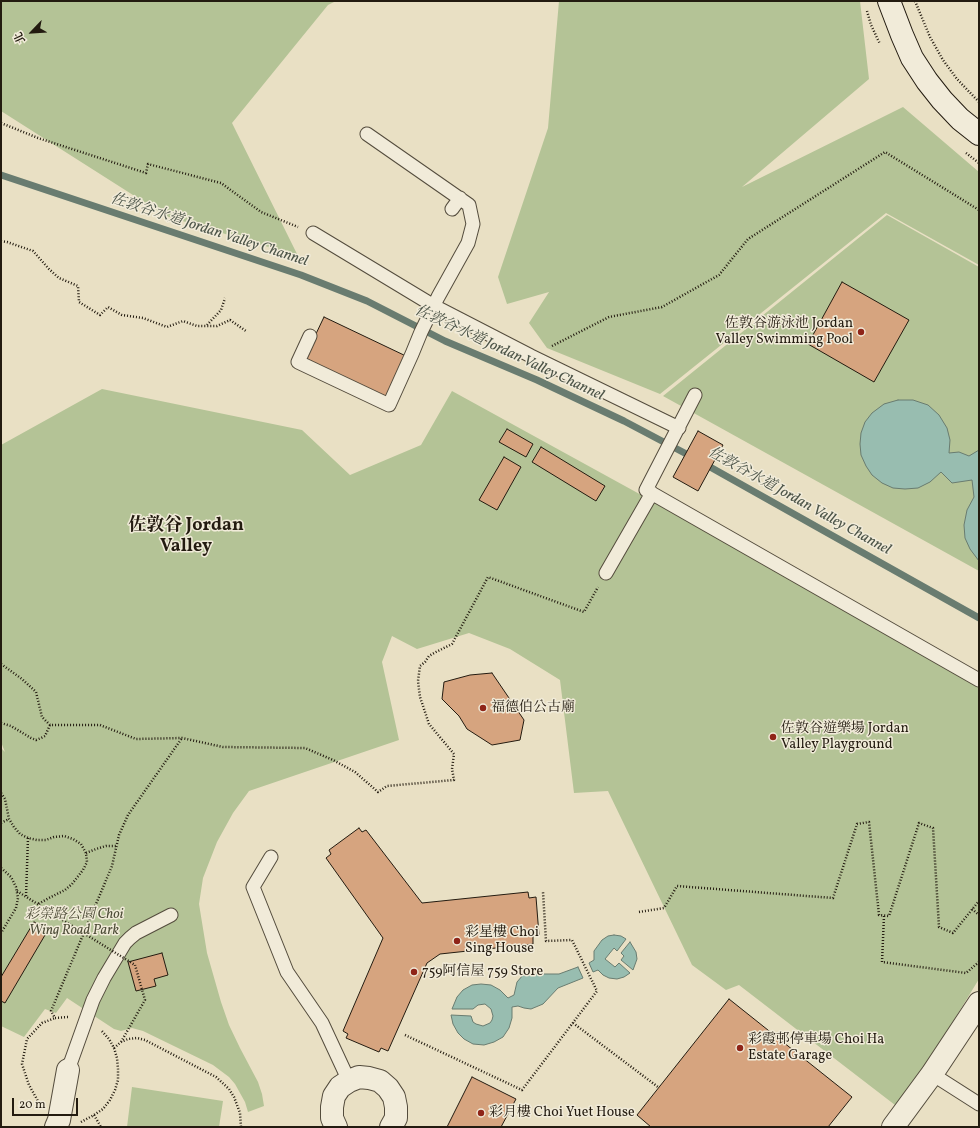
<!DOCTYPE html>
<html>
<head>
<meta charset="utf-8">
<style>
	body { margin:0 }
	#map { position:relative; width:980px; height:1128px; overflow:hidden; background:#e9e0c4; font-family:Vollkorn,"Noto Serif TC",serif }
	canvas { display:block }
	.frame { position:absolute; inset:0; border:2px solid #231b10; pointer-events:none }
	.north { position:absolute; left:12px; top:12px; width:40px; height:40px; -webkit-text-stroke:3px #f1ebd9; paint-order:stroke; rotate:245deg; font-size:11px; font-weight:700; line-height:16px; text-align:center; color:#231b10 }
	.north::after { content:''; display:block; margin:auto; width:14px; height:18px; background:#231b10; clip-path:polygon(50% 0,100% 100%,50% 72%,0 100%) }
	.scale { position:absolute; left:12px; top:1098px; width:66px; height:18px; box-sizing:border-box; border:2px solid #231b10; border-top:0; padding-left:5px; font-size:12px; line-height:14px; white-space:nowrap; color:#231b10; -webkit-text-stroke:3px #f1ebd9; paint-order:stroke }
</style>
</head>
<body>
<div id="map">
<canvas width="980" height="1128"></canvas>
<div class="frame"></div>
<div class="north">北</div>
<div class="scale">20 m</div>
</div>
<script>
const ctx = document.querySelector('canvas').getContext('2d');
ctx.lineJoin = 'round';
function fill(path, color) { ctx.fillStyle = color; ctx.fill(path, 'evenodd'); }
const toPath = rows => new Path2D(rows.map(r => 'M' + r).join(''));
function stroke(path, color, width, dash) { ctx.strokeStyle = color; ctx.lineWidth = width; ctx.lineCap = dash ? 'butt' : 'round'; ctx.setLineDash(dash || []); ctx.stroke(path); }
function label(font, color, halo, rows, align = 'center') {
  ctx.font = font + ' Vollkorn,"Noto Serif TC",serif'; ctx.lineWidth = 3; ctx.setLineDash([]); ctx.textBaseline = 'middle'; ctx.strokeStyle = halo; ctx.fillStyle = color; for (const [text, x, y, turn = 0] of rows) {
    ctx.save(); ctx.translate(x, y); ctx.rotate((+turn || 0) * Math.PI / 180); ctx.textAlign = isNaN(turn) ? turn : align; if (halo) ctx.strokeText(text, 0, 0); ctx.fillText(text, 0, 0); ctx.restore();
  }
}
fill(toPath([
	[1,1,336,1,328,5,232,123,298,256,166,216,1,111],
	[559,1,860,1,869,79,742,187,903,107,979,172,979,265,886,213,660,394,547,348,529,323,549,292,507,304,498,277,548,128],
	[887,215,979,267,979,571,663,396],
	[102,389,302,430,350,475,421,445,452,391,887,630,979,683,979,979,924,1069,895,1105,739,985,726,990,692,965,608,791,574,793,560,680,510,649,469,633,417,649,392,636,382,662,399,740,249,791,233,813,217,842,203,878,199,904,207,953,221,1002,229,1025,240,1048,258,1082,262,1094,264,1106,248,1112,245,1102,235,1084,229,1077,213,1065,143,1031,132,1028,121,1031,114,1029,67,998,56,1013,45,1009,24,1037,1,1026,1,748,5,752,1,742,1,445],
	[132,1087,223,1101,219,1127,127,1127]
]), '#b4c396');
const water = toPath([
	[898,400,913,400,928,405,939,415,947,428,950,440,949,453,959,452,969,456,979,450,979,561,970,549,965,538,964,525,967,510,974,497,972,480,952,483,941,472,930,482,918,488,905,489,893,488,882,483,872,475,866,466,861,455,860,444,861,433,865,422,872,413,884,404,898,400],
	[614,935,621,936,626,939,617,951,614,948,605,959,615,967,619,963,630,973,624,977,617,979,609,978,603,975,598,970,593,972,589,963,594,960,594,951,602,940,608,936,614,935],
	[630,942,636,952,637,959,633,970,621,960,624,956,621,953,630,942],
	[578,967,583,978,558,988,543,1004,531,1009,524,1008,518,1006,512,1007,512,1018,509,1028,503,1037,494,1042,484,1045,473,1044,464,1039,458,1033,453,1024,451,1015,471,1016,473,1022,476,1024,483,1026,490,1023,492,1020,493,1016,491,1009,485,1004,478,1005,473,1009,452,1009,457,997,463,990,472,985,481,984,491,985,500,990,508,998,514,995,517,982,523,975,533,974,559,974,578,967]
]);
fill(water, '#98bdb0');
stroke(water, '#697c70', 1);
stroke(toPath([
	[1,175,301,275,367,301,445,341,537,380,624,421,694,458],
	[703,463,979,618]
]), '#697c70', 7);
const building = toPath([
	[842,282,909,320,874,382,808,344,842,282],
	[324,317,408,357,388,398,304,359,324,317],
	[507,429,533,444,526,457,499,442,507,429],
	[698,431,723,445,698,491,673,477,698,431],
	[541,447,605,486,596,501,532,462,541,447],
	[504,457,521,467,497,510,479,500,504,457],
	[492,673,524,720,520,740,492,745,467,729,459,716,442,699,444,682,470,675,492,673],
	[359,828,362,832,366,830,422,903,528,892,529,898,536,897,539,935,533,936,533,944,440,954,427,963,388,1051,381,1048,379,1052,346,1038,348,1034,343,1031,383,938,326,858,331,854,329,850,359,828],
	[34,922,48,930,5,1003,1,1001,1,977,34,922],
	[162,953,168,975,154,979,156,986,136,991,128,962,162,953],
	[729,999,852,1097,828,1127,651,1127,637,1115,729,999],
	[472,1077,516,1099,501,1127,447,1127,472,1077]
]);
fill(building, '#d6a47f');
stroke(building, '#231b10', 1);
const service = toPath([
	[452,209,460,198],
	[313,233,434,306,531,356,679,428],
	[310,336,298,362,389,405,412,354,421,332,438,297,468,243,473,224,469,205,367,134],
	[695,395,646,490,979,680],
	[606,573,652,493],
	[271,857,253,887,287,972,322,1023,349,1081],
	[68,1070,93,1000,104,978,125,943,130,938,136,933,171,915],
	[932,1074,979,1104]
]);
const minor = toPath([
	[56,1127,59,1120,68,1070],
	[336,1127,332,1118,332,1107,334,1096,340,1087,349,1081,359,1077,369,1078,380,1081,388,1088,394,1097,396,1107,396,1118,391,1127]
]);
const tertiary = toPath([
	[893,1127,932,1074,979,1003]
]);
const secondary = toPath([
	[889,1,902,35,912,58,927,81,942,100,960,119,979,134]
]);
stroke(service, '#544c3d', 15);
stroke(minor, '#544c3d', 24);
stroke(tertiary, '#544c3d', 24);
stroke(secondary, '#231b10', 24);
stroke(toPath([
	[915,1,930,37,943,60,957,79,979,102],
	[867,11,871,25,880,44],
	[1,123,38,138,146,173,148,164,221,183,261,212,298,227],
	[966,153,979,163],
	[1,241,7,242,33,251,49,269,59,278,78,286,79,302,100,315,108,307,122,315,143,318,167,327,183,321,197,326,217,326,230,320,246,331],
	[207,325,221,310,225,298],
	[552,346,609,317,662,307,719,275,748,239,885,152,979,210],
	[1,664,22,679,36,692,42,717,50,725,100,725,136,739,182,738,223,747,305,748,333,760,355,772,378,792,387,786,454,780,452,769,454,754,429,724,420,697,418,681,420,666,425,662,429,656,436,652,452,644,488,577,584,612,598,587],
	[1,723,11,726,31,738,36,740,41,738,45,736,50,725],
	[1,793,5,799,9,819,14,827,20,834,28,838,37,840,46,840,54,837,64,836,73,839,81,844,86,853,87,862,83,870,72,884,65,890,49,898,38,904],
	[1,823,9,819],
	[86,853,96,849,106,846,117,846],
	[1,868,11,877,16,887,18,898,16,908,1,933],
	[17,891,69,924],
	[26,896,28,838],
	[972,909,979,915],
	[639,912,664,908,677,886,833,898,857,824,869,822,879,915,889,916,919,823,933,828,939,927,953,933,979,901],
	[884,916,882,962,966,973,979,962],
	[68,1017,55,1018,51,1011,112,866,119,835,128,815,182,738],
	[573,1023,658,1087],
	[405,1035,522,1090,597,991,572,940,546,941,543,892],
	[121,1042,145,1000,135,965],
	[114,1048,121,1042,128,1039,137,1038,145,1040,216,1077,229,1089,234,1097,240,1113,241,1127],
	[39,1103,29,1085,22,1064,27,1039,42,1023,55,1018],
	[94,1115,101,1127],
	[81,1122,94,1115,103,1109,110,1100,115,1090,118,1080,118,1069,117,1058,114,1048,109,1039,101,1030]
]), '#231b10', 2.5, [1, 2]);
stroke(service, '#f1ebd9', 13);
stroke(minor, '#f1ebd9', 22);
stroke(tertiary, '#f1ebd9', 22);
stroke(secondary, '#f1ebd9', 22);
stroke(toPath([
	[69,924,135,965]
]), '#231b10', 2.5, [1, 2]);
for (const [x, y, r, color] of [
	[861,332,4,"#8f2418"],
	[483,708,4,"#8f2418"],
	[773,737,4,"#8f2418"],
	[457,941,4,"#8f2418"],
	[414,972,4,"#8f2418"],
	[740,1048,4,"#8f2418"],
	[481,1113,4,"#8f2418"]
]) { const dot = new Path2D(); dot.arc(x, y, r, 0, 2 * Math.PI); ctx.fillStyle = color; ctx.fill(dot); stroke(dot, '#f1ebd9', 1.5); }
label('14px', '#231b10', '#f1ebd9', [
	["佐敦谷游泳池 Jordan",853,324,"right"],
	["Valley Swimming Pool",853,340,"right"],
	["福德伯公古廟",491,708],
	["佐敦谷遊樂場 Jordan",781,729],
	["Valley Playground",781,745],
	["彩星樓 Choi",465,933],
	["Sing House",465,949],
	["759阿信屋 759 Store",422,972],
	["彩霞邨停車場 Choi Ha",748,1040],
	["Estate Garage",748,1056],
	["彩月樓 Choi Yuet House",489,1113]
], 'left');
label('italic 14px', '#4e4d38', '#f1ebd9', [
	["彩榮路公園 Choi",74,915],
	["Wing Road Park",74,931]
]);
label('italic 15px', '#4c5448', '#f1ebd9', [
	["佐敦谷水道 Jordan Valley Channel",209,231,18],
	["佐敦谷水道 Jordan Valley Channel",509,354,25],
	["佐敦谷水道 Jordan Valley Channel",799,502,29]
]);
label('bold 18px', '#231b10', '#f1ebd9', [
	["佐敦谷 Jordan",186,527],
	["Valley",186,548]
]);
</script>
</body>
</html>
